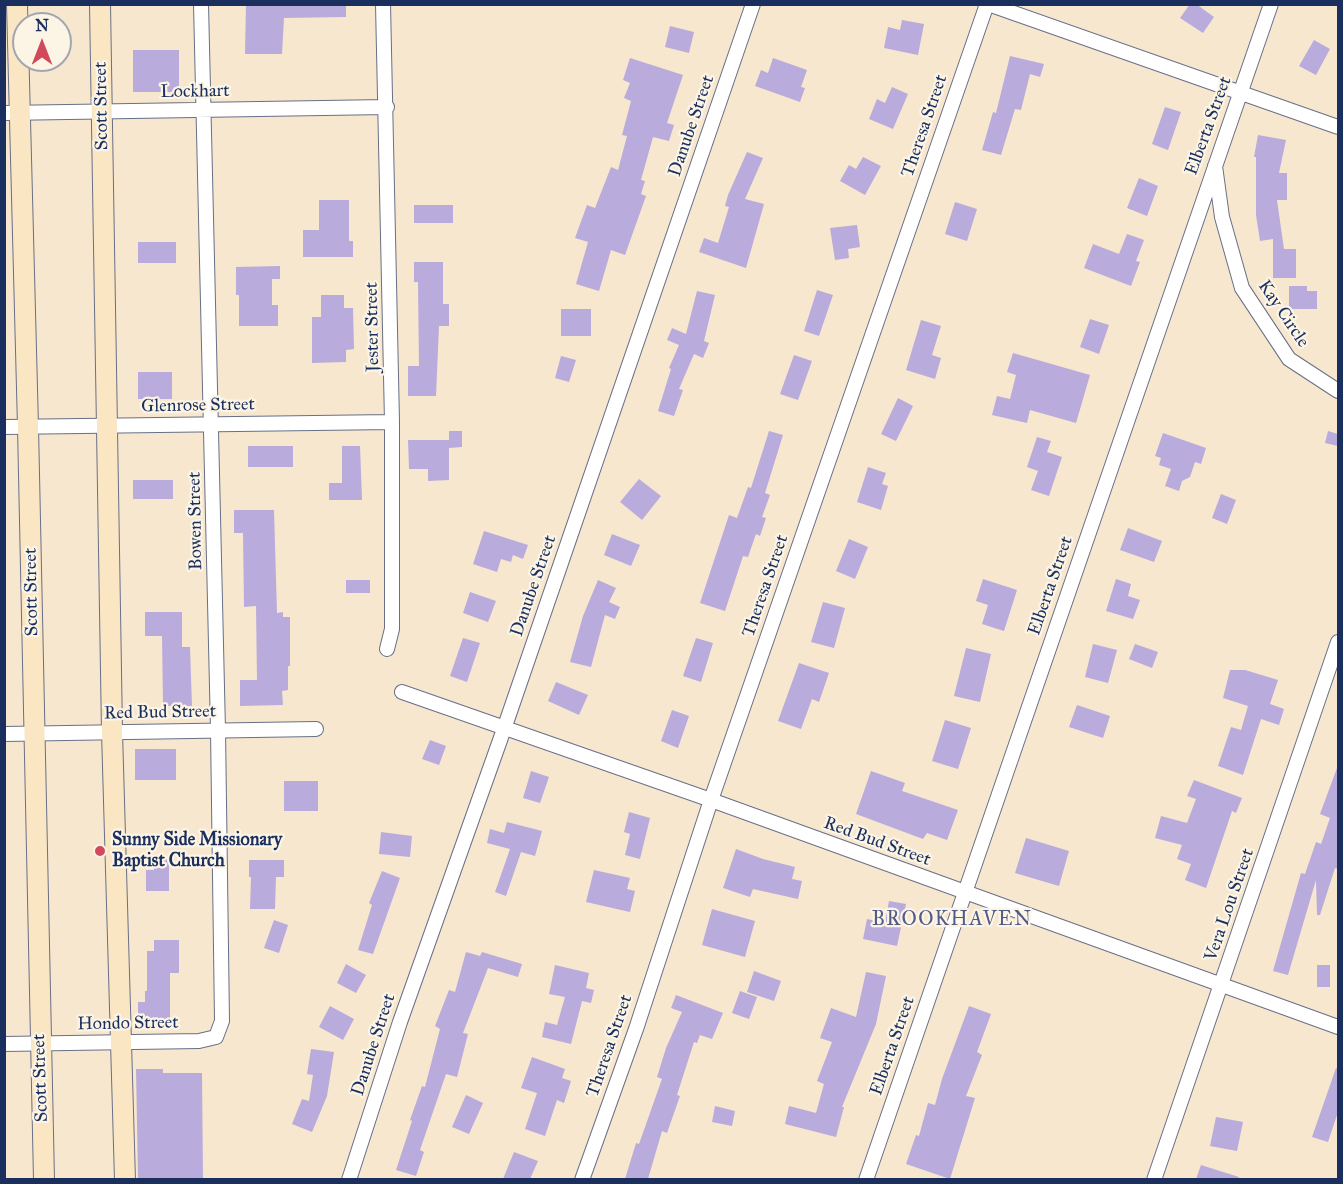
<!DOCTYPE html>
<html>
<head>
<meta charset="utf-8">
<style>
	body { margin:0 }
	#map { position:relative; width:1343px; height:1184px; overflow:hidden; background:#f7e7cf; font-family:"IM FELL Great Primer",serif }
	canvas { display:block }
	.frame { position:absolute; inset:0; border:6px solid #1b2f5e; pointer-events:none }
	.north { position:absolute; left:12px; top:12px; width:60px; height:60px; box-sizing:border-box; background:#fcf5e5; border:2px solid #a2a6af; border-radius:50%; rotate:0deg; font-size:16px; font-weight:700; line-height:24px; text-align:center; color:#1b2f5e }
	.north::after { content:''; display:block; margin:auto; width:21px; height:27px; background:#d1495b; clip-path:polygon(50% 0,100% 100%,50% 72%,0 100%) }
</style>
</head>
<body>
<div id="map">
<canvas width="1343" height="1184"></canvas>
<div class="frame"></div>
<div class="north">N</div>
</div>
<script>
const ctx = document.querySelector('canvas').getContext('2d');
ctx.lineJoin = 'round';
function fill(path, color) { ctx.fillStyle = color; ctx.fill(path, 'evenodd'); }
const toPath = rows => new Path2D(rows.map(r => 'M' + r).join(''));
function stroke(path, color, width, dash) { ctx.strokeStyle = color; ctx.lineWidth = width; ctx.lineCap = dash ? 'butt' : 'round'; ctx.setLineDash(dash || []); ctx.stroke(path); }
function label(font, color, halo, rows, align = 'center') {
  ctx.font = font + ' "IM FELL Great Primer",serif'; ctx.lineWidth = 4.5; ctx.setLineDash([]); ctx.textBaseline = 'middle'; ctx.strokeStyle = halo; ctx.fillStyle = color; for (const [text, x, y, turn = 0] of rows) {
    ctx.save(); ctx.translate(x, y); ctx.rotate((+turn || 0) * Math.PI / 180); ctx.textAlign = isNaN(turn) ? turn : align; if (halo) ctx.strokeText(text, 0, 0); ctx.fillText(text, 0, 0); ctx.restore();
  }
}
fill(toPath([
	[246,4,346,4,346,17,284,18,282,54,245,54],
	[1190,4,1196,4,1214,17,1203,33,1180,18],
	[902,20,924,24,918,55,884,48,888,27,900,30],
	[670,26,694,32,689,53,665,47],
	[1314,40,1330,49,1316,75,1299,66],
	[133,50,179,50,179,92,133,92],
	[1010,56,1044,64,1040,77,1030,74,1021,110,1015,109,1001,155,982,150,993,112,996,113],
	[630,58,683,75,667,123,674,125,669,141,653,137,641,180,645,181,641,194,646,196,625,255,611,250,599,291,576,284,588,242,575,238,587,205,595,208,611,167,618,170,627,136,622,135,631,101,624,98,630,83,623,80],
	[773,58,807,70,801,87,805,88,800,102,755,86,761,70,768,73],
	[892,87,908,94,893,129,869,119,877,99,885,103],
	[1165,107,1181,112,1168,150,1152,144],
	[1258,135,1286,140,1279,173,1287,173,1287,200,1277,200,1284,249,1296,249,1296,278,1273,278,1273,239,1260,241,1256,215,1256,157,1254,157],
	[747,152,763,158,745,199,764,204,746,268,699,252,704,238,718,243,729,207,725,206,728,195],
	[863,157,881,166,865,195,840,181,849,165,856,169],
	[1139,178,1158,186,1147,216,1127,208],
	[319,200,349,200,349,241,353,241,353,257,303,257,303,230,319,230],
	[955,202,977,209,967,241,945,234],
	[414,205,453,205,453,223,414,223],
	[857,225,860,247,848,249,849,258,835,260,830,228],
	[1127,234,1144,240,1136,261,1140,262,1131,286,1084,268,1093,244,1119,254],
	[138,242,176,242,176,263,138,263],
	[414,262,443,262,443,304,449,304,449,326,439,326,436,396,408,396,408,366,419,366,418,282,414,282],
	[280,266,280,279,272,279,272,305,278,305,278,326,239,326,239,295,236,295,236,267],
	[1289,286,1307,286,1307,291,1317,291,1317,309,1289,309],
	[817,290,833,295,819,336,804,331],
	[697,291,715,295,704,341,709,343,703,358,694,354,679,389,683,390,674,416,658,411,671,369,669,368,679,345,667,340,672,328,686,334],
	[321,295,344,295,344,308,353,308,354,349,346,350,346,362,312,363,312,317,321,317],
	[561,309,591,309,591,336,561,336],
	[1090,319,1109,325,1099,354,1080,347],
	[921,320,941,326,932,355,941,358,935,379,906,370],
	[1013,353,1090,375,1076,423,1030,410,1027,423,992,415,997,396,1010,399,1016,375,1007,372],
	[794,355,812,361,798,400,780,394],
	[561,356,576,360,569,382,555,378],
	[138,372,172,372,172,399,138,399],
	[898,398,913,406,896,441,881,434],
	[449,431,462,431,462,447,449,448],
	[769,431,783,435,765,493,770,495,762,517,766,518,760,536,756,534,748,557,743,556,725,611,700,603,729,515,737,518,748,487,751,488],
	[1328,431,1338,434,1338,446,1325,443],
	[1163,433,1206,448,1201,464,1195,462,1190,477,1182,481,1179,491,1165,486,1171,469,1159,465,1161,458,1155,456],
	[1037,437,1051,441,1047,452,1062,457,1049,496,1031,490,1038,471,1027,467],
	[408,440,449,440,449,480,428,481,428,469,409,469],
	[248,446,293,446,293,467,248,467],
	[342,446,360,446,362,500,329,500,329,483,342,483],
	[868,467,886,473,882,484,888,486,881,510,857,502],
	[639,479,661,496,642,520,620,502],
	[133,480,173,480,173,499,133,499],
	[1221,494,1236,500,1227,524,1212,518],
	[234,510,274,510,277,613,283,612,283,617,290,617,290,666,288,666,288,690,282,691,283,705,240,706,240,680,257,680,256,606,244,607,243,533,234,533],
	[1128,528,1162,541,1154,562,1120,550],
	[484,531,528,545,523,559,513,555,511,562,501,559,497,572,473,564],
	[612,534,640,545,631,566,604,555],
	[849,539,868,547,855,579,836,571],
	[983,579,1017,590,1004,631,982,624,988,605,976,601],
	[1116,579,1131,584,1128,596,1140,600,1133,619,1106,611],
	[346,580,370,580,370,593,346,593],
	[598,580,616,588,609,602,620,607,615,619,605,615,591,667,570,662,583,616],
	[470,592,496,601,488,622,463,613],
	[823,602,845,608,834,648,811,642],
	[145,612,182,612,182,647,190,647,192,706,163,706,162,636,145,636],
	[463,638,480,643,467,682,450,676],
	[696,638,713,643,701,682,683,676],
	[1093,644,1117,650,1108,683,1085,677],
	[1135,644,1158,652,1152,668,1129,659],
	[966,648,991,654,980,702,954,696],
	[799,663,829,673,819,702,812,699,801,729,778,721],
	[1230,670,1245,670,1278,680,1270,704,1284,709,1279,725,1261,719,1243,775,1218,766,1231,727,1241,730,1248,706,1223,698],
	[556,682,588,695,579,715,548,701],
	[1077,705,1110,716,1103,738,1069,727],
	[672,710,689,716,678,748,661,741],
	[945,720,971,728,958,769,932,761],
	[430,740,446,746,439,765,422,759],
	[135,749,176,749,176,780,135,780],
	[1337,768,1338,768,1338,869,1335,868,1320,915,1317,915,1316,880,1288,975,1273,971,1301,873,1305,874,1316,842,1321,844,1330,818,1320,814],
	[531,771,549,777,540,803,523,798],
	[871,771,905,783,902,791,958,810,947,840,927,833,923,839,856,814],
	[1194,780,1242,798,1236,813,1232,811,1206,888,1185,880,1191,864,1177,859,1182,845,1155,838,1161,816,1187,823,1196,799,1187,796],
	[284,781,318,781,318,811,284,811],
	[629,812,650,818,640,859,625,855,630,834,624,832],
	[507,822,542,831,535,856,521,852,506,896,495,892,510,849,487,843,490,829,504,833],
	[381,832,412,836,410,857,379,854],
	[1026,838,1069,851,1059,886,1015,873],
	[736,849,763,859,795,867,792,879,802,881,798,899,753,889,750,897,723,888],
	[154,859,169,859,169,891,146,891,146,870,154,870],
	[249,860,284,860,284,877,276,877,275,909,250,909,251,877,249,877],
	[594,870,630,878,627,889,635,891,630,912,586,902],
	[382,871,400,878,373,954,358,950,372,905,369,903],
	[889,901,906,904,897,946,863,939,867,919,885,923],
	[712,909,755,921,745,957,702,945],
	[274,920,288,925,279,953,264,948],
	[154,940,179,940,179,973,170,973,170,1019,138,1019,138,1002,145,1002,145,991,147,991,147,951,154,951],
	[466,952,480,956,482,952,522,964,518,977,488,968,463,1033,468,1034,457,1077,446,1074,420,1150,424,1152,416,1176,396,1170,412,1121,410,1120,422,1086,425,1087,440,1029,435,1026,449,990,455,992],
	[346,964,366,975,356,993,337,983],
	[555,965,589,973,586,988,594,990,591,1003,582,1001,571,1044,542,1037,545,1022,557,1025,565,997,549,994],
	[1317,965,1330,965,1330,987,1317,987],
	[754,971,781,981,774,1001,747,992],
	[866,972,886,976,876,1024,842,1107,844,1107,836,1137,785,1124,789,1106,816,1113,824,1084,817,1081,832,1042,820,1038,831,1008,856,1017],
	[740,991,757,997,749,1019,732,1013],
	[676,995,723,1013,712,1039,700,1035,697,1043,694,1042,677,1095,680,1096,667,1133,662,1131,648,1179,625,1179,636,1143,639,1144,662,1079,657,1077,666,1048,682,1012,671,1008],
	[330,1006,354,1019,343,1040,319,1027],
	[969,1006,991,1014,977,1052,982,1055,966,1096,975,1098,950,1179,906,1164,916,1135,919,1136,928,1103,935,1105,942,1079],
	[311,1049,334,1052,327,1096,312,1132,292,1124,302,1099,309,1101,313,1075,307,1074],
	[532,1057,565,1069,562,1078,571,1081,564,1103,557,1100,545,1136,525,1129,537,1093,521,1088],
	[1336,1068,1338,1069,1338,1112,1328,1142,1312,1137],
	[136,1069,163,1069,163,1073,202,1073,203,1179,138,1179],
	[466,1095,483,1103,469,1134,452,1127],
	[715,1106,735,1111,732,1126,712,1122],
	[1216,1117,1243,1122,1237,1151,1210,1146],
	[514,1152,538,1161,530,1179,503,1179],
	[1201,1165,1239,1177,1238,1179,1196,1179]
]), '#b9abdc');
const minor = toPath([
	[383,4,392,422,392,629,387,649],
	[988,4,1338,127],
	[4,113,387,107],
	[1215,166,1222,217,1242,288,1289,359,1338,391],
	[4,427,392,422],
	[402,692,711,800,1338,1027],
	[4,734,316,729],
	[4,1044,199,1041,216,1037,222,1021,218,730,201,4],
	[349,1180,400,1022,504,729,753,4],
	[582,1180,636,1029,711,800,987,4],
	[866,1180,1271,4],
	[1154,1180,1338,642]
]);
const secondary = toPath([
	[17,4,28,427,44,1180],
	[100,4,112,732,125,1180]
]);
stroke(minor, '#686f86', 16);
stroke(secondary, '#686f86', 22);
stroke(minor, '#fff', 14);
stroke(secondary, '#fbe6c4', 20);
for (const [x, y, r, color] of [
	[100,851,6,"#d1495b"]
]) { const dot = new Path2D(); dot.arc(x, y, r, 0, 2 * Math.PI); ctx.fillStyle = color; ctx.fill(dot); stroke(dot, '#fcf5e5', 2); }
label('18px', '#1b2f5e', '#fcf5e5', [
	["Lockhart",195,92,-1],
	["Scott Street",102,106,-91],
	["Danube Street",692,126,-71],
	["Theresa Street",925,126,-71],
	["Elberta Street",1209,126,-70],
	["Kay Circle",1283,314,56],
	["Jester Street",373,327,-91],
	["Glenrose Street",198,406,-1],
	["Bowen Street",196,521,-91],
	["Danube Street",534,586,-71],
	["Theresa Street",766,586,-71],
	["Elberta Street",1051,586,-71],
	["Scott Street",32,592,-91],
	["Red Bud Street",160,713,-1],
	["Red Bud Street",877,842,20],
	["Vera Lou Street",1230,905,-71],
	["Hondo Street",128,1024,-1],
	["Danube Street",374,1045,-72],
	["Theresa Street",610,1046,-71],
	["Elberta Street",893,1046,-71],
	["Scott Street",41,1078,-92]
]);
label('bold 18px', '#1b2f5e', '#fcf5e5', [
	["Sunny Side Missionary",112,841],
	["Baptist Church",112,862]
], 'left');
ctx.letterSpacing = '1.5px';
label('20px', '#525a8a', '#fcf5e5', [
	["BROOKHAVEN",952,920]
]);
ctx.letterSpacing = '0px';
</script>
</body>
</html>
